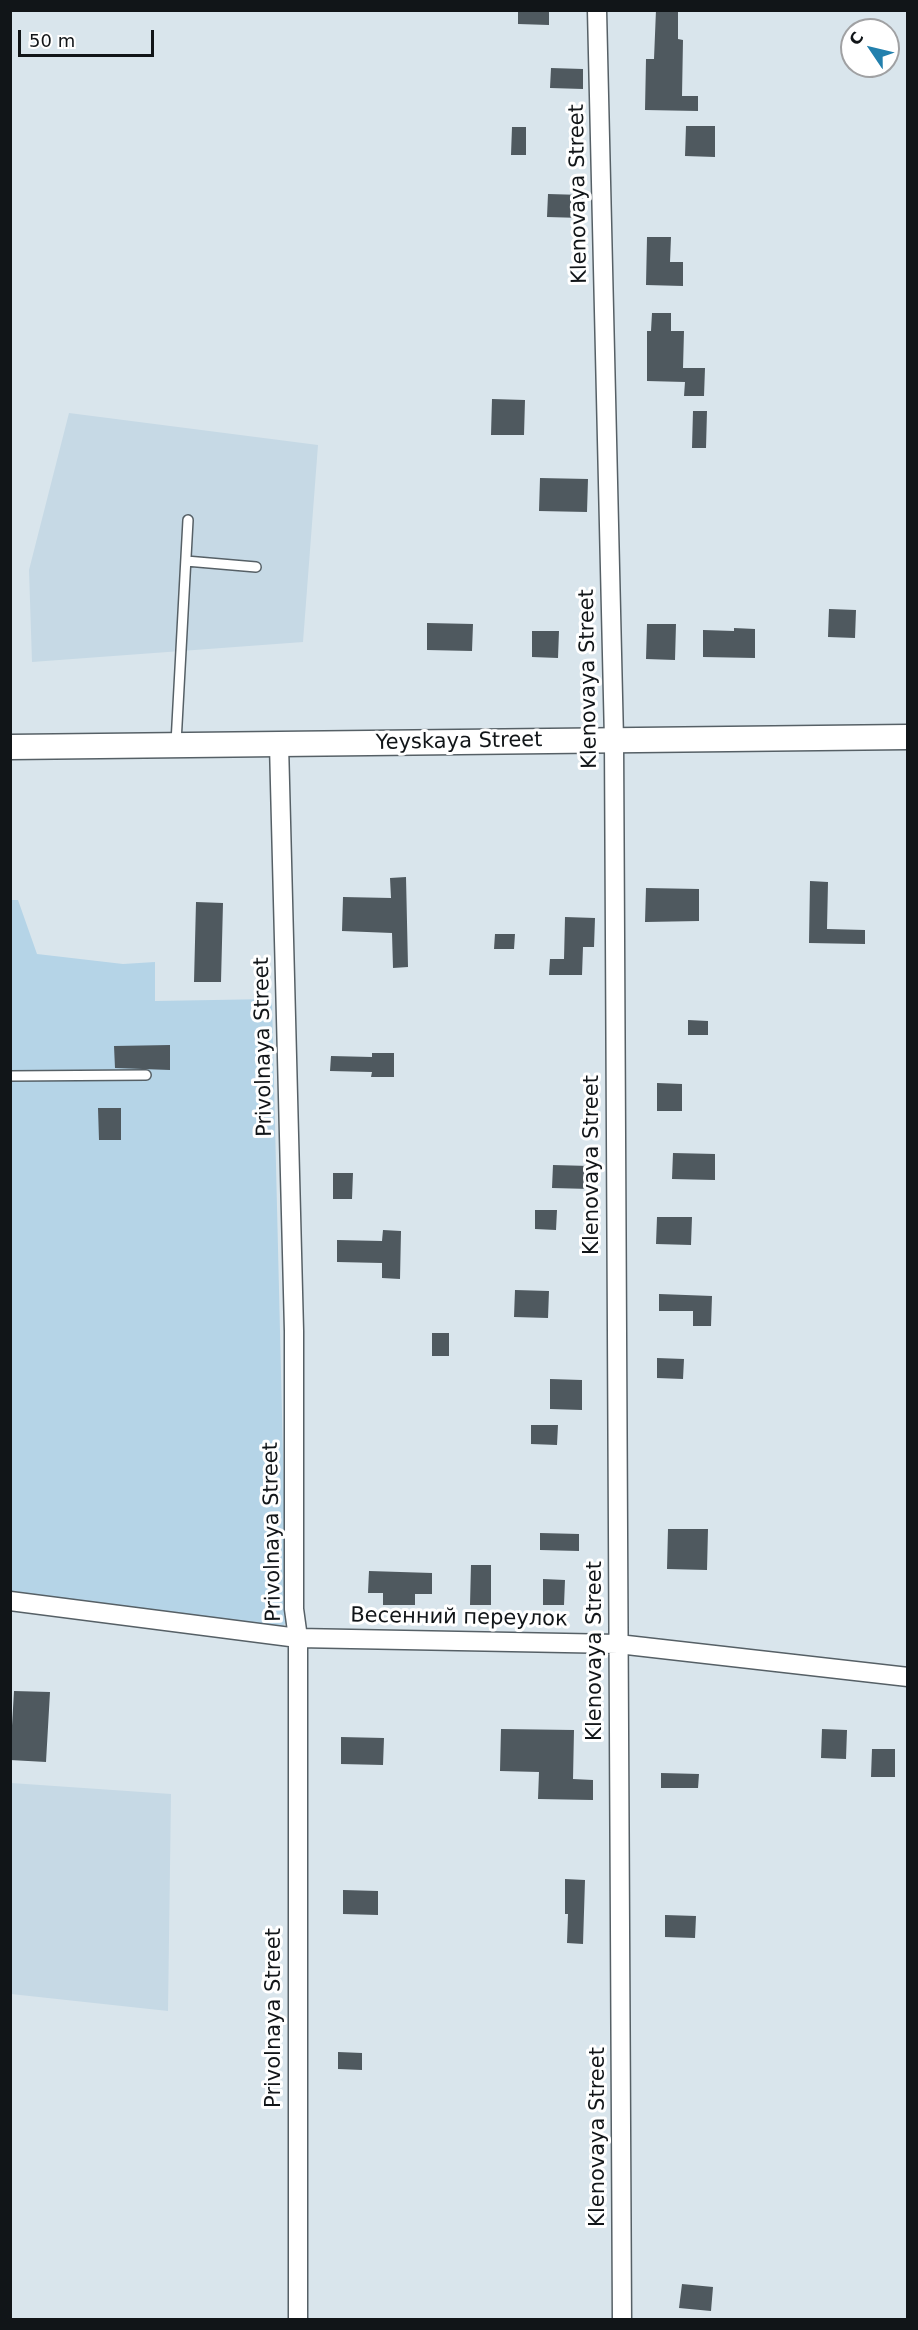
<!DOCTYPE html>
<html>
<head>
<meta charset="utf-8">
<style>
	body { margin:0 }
	#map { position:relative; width:918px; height:2330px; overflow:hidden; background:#d9e5ec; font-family:"DejaVu Sans",sans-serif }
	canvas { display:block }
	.frame { position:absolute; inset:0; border:12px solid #111518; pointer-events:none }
	.north { position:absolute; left:840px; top:18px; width:60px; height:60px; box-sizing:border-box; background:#fff; border:2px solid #a0a1a3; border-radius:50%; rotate:305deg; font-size:16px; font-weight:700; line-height:24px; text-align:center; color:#111518 }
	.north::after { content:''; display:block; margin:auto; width:21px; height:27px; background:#2280ad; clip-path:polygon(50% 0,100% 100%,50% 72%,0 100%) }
	.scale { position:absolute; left:18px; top:30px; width:136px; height:27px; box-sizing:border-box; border:3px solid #111518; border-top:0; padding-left:8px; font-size:18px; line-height:21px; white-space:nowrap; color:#111518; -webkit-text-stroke:4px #fff; paint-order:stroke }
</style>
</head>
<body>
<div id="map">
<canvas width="918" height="2330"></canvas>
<div class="frame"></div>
<div class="north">С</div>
<div class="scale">50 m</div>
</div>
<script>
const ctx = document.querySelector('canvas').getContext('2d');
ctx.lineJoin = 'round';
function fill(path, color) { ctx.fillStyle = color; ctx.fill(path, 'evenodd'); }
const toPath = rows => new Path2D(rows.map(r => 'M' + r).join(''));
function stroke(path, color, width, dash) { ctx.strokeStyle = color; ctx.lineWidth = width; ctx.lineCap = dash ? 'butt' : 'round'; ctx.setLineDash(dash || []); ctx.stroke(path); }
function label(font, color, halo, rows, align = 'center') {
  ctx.font = font + ' "DejaVu Sans",sans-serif'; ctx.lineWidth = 6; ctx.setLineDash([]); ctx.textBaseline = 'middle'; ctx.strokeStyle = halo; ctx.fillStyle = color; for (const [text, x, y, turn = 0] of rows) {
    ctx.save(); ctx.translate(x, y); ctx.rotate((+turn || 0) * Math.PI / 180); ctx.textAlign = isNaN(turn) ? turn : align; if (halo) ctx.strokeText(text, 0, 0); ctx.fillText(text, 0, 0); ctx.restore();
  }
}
fill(toPath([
	[69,413,318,445,303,642,32,662,29,570],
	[11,1783,171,1794,168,2011,11,1994]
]), '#c6d9e5');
fill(toPath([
	[11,900,18,900,37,954,123,964,155,962,155,1001,272,999,287,1622,280,1629,11,1592]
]), '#b5d4e7');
fill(toPath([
	[518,10,549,10,549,25,518,24],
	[656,10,678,10,678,39,683,40,682,96,698,96,698,111,645,110,646,59,654,59],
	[551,68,583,69,583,89,550,88],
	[686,126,715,126,715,157,685,156],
	[512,127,526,127,526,155,511,155],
	[548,194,583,195,582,218,547,217],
	[647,237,671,237,670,262,683,262,683,286,646,285],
	[652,313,671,313,671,331,684,331,683,368,705,368,704,396,684,396,685,382,647,381,647,331,651,331],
	[492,399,525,400,524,435,491,435],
	[693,411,707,411,706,448,692,448],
	[540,478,588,479,587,512,539,511],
	[829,609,856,610,855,638,828,637],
	[427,623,473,624,472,651,427,650],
	[647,624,676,624,675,660,646,659],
	[734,628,755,629,755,658,703,657,703,630,734,631],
	[532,631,559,631,558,658,532,657],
	[406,877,408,967,393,968,392,933,342,931,343,897,391,898,390,878],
	[810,881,828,882,827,929,865,930,865,944,809,943],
	[646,888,699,889,699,921,645,922],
	[196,902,223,903,221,982,194,982],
	[565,917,595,918,594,947,583,947,582,975,549,975,550,959,564,959],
	[495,934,515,934,514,949,494,949],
	[688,1020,708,1021,708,1035,688,1035],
	[170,1045,170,1070,115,1068,114,1046],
	[372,1053,394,1053,394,1077,371,1077,372,1072,330,1071,331,1056,372,1057],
	[657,1083,682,1084,682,1111,657,1111],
	[98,1108,121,1108,121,1140,99,1140],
	[673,1153,715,1154,715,1180,672,1179],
	[553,1165,590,1166,590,1189,552,1188],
	[333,1173,353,1173,352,1199,333,1199],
	[535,1210,557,1210,556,1230,535,1229],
	[657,1217,692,1217,691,1245,656,1244],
	[383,1230,401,1231,400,1279,382,1278,382,1263,337,1262,337,1240,382,1241],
	[515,1290,549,1291,548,1318,514,1317],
	[659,1294,712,1296,711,1326,693,1326,693,1311,659,1311],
	[432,1333,449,1333,449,1356,432,1356],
	[657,1358,684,1359,683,1379,657,1378],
	[550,1379,582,1380,582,1410,550,1409],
	[531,1425,558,1425,557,1445,531,1444],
	[668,1529,708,1529,707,1570,667,1569],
	[540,1533,579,1534,579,1551,540,1550],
	[471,1565,491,1565,491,1605,470,1605],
	[369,1571,432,1573,432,1594,415,1594,415,1605,383,1605,383,1593,368,1593],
	[543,1579,565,1580,564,1605,543,1605],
	[14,1691,50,1692,46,1762,10,1760],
	[501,1729,574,1730,573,1779,593,1780,593,1800,538,1799,539,1772,500,1771],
	[822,1729,847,1730,846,1759,821,1758],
	[341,1737,384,1738,383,1765,341,1764],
	[872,1749,895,1749,895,1777,871,1777],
	[661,1773,699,1774,698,1788,661,1788],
	[565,1879,585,1880,583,1944,567,1943,568,1914,565,1914],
	[343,1890,378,1891,378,1915,343,1914],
	[665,1915,696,1916,695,1938,665,1937],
	[338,2052,362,2053,362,2070,338,2069],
	[682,2284,713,2287,711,2311,679,2308]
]), '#4f595f');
const lane = toPath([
	[186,561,256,567],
	[176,743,188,520],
	[10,1076,146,1075]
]);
const street = toPath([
	[597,10,614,740,622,2320],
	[279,744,294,1331,294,1609,298,1638,298,2320],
	[10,1601,298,1638,618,1644,908,1677]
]);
const secondary = toPath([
	[10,747,908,737]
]);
stroke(lane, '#566066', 12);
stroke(street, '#566066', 21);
stroke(secondary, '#566066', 27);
stroke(lane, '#fff', 9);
stroke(street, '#fff', 18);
stroke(secondary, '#fff', 24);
label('21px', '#111518', '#fff', [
	["Klenovaya Street",579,194,-91],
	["Klenovaya Street",589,679,-91],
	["Yeyskaya Street",459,742,-1],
	["Privolnaya Street",264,1047,-91],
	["Klenovaya Street",593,1165,-90],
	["Privolnaya Street",273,1532,-91],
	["Весенний переулок",459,1618,1],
	["Klenovaya Street",596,1651,-90],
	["Privolnaya Street",275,2018,-90],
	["Klenovaya Street",599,2137,-90]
]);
</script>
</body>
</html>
